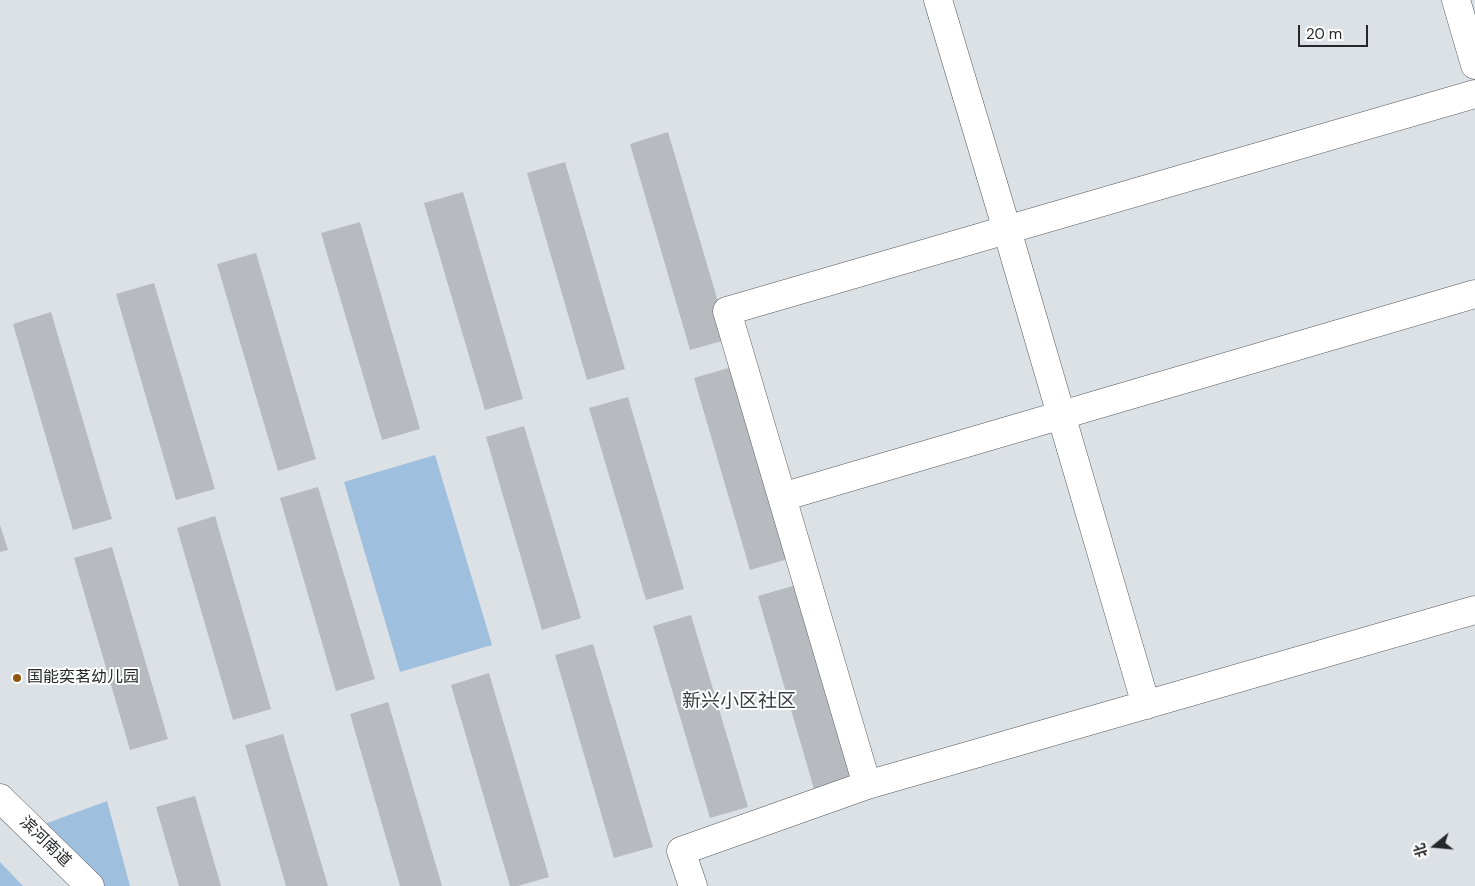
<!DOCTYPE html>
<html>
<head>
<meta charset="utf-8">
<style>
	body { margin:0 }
	#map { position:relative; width:1475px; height:886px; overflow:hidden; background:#dce1e5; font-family:"DM Sans","Noto Sans SC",sans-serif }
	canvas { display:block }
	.north { position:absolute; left:1410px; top:821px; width:50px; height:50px; -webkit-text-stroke:4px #fff; paint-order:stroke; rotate:253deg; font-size:14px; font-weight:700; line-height:20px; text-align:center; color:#262729 }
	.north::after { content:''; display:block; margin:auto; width:18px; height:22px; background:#262729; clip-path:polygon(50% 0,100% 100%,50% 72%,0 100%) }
	.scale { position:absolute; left:1298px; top:25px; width:70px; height:22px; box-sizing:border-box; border:2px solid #262729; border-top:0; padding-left:6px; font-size:15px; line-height:18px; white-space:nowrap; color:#262729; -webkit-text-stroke:4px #fff; paint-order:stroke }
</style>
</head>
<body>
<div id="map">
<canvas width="1475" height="886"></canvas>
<div class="north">北</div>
<div class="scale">20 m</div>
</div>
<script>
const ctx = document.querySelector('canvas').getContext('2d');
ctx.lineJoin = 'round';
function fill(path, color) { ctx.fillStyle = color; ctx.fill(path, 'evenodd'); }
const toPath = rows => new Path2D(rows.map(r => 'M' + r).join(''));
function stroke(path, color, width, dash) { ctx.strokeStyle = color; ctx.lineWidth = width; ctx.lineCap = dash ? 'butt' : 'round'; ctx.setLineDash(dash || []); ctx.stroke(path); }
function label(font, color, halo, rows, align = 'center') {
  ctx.font = font + ' "DM Sans","Noto Sans SC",sans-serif'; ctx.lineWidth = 4; ctx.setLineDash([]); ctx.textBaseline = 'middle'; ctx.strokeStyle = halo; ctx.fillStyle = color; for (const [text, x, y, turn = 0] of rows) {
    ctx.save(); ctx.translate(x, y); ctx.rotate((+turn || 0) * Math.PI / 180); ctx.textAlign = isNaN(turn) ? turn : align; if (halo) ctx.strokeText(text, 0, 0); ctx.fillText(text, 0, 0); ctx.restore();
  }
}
fill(toPath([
	[435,455,492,645,400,672,344,482],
	[107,801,130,886,97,886,42,825],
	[0,862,23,886,0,886]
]), '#9ebfdd');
fill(toPath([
	[668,132,729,339,690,350,630,144],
	[565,162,625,369,587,380,527,173],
	[463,192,523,399,485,410,424,203],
	[360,222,420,429,382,440,321,233],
	[256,253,316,459,278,471,217,264],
	[154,283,215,489,176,500,116,294],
	[51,312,112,519,73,530,13,324],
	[732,367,788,559,750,570,694,378],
	[628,397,684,589,646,600,589,408],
	[524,426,581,618,542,630,486,437],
	[318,487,375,679,336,691,280,498],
	[215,516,271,709,233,720,177,528],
	[0,525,8,550,0,552],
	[112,547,168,739,130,750,74,558],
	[796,585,852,777,814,789,758,596],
	[691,615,748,807,710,818,653,626],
	[593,644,653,847,614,858,555,655],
	[489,673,549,877,518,886,510,886,451,685],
	[388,702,442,886,400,886,350,714],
	[283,734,328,886,286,886,245,745],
	[195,796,221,886,179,886,156,807]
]), '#b7bbc0');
const minor = toPath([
	[938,0,1007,230,1146,705],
	[1456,0,1475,65],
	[782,497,1475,294],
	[867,785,727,311,1475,94],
	[0,798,90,886],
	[693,886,681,851,867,785,1475,610]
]);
stroke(minor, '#54585c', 29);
stroke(minor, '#fff', 28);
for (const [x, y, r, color] of [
	[17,678,5,"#8f580f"]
]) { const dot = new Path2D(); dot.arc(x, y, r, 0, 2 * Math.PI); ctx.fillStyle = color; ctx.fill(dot); stroke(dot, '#fff', 2); }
label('16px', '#262729', '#fff', [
	["国能奕茗幼儿园",27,678]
], 'left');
label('16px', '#262729', '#fff', [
	["滨河南道",45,842,44]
]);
label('19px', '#3b3f43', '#fff', [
	["新兴小区社区",739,702]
]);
</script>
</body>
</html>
